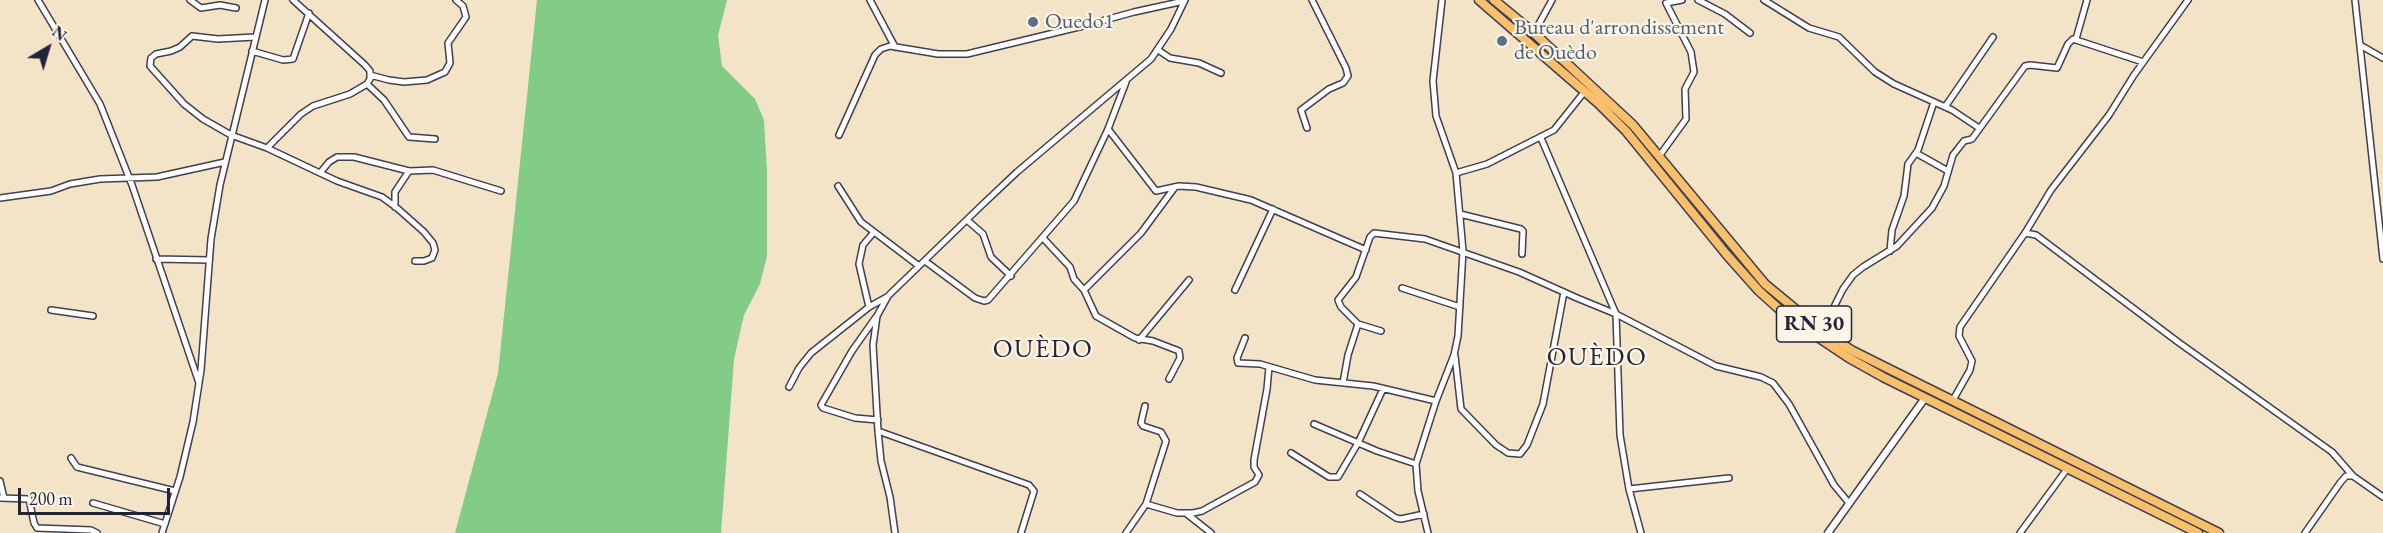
<!DOCTYPE html>
<html>
<head>
<meta charset="utf-8">
<style>
	body { margin:0 }
	#map { position:relative; width:2383px; height:533px; overflow:hidden; background:#f3e3c7; font-family:"EB Garamond",serif }
	canvas { display:block }
	.north { position:absolute; left:18px; top:18px; width:60px; height:60px; -webkit-text-stroke:4px #fcf5e5; paint-order:stroke; rotate:38deg; font-size:16px; font-weight:700; line-height:24px; text-align:center; color:#22223b }
	.north::after { content:''; display:block; margin:auto; width:21px; height:27px; background:#22223b; clip-path:polygon(50% 0,100% 100%,50% 72%,0 100%) }
	.scale { position:absolute; left:18px; top:488px; width:152px; height:27px; box-sizing:border-box; border:3px solid #22223b; border-top:0; padding-left:8px; font-size:18px; line-height:21px; white-space:nowrap; color:#22223b; -webkit-text-stroke:4px #fcf5e5; paint-order:stroke }
</style>
</head>
<body>
<div id="map">
<canvas width="2383" height="533"></canvas>
<div class="north">N</div>
<div class="scale">200 m</div>
</div>
<script>
const ctx = document.querySelector('canvas').getContext('2d');
ctx.lineJoin = 'round';
function fill(path, color) { ctx.fillStyle = color; ctx.fill(path, 'evenodd'); }
const toPath = rows => new Path2D(rows.map(r => 'M' + r).join(''));
function stroke(path, color, width, dash) { ctx.strokeStyle = color; ctx.lineWidth = width; ctx.lineCap = dash ? 'butt' : 'round'; ctx.setLineDash(dash || []); ctx.stroke(path); }
function label(font, color, halo, rows, align = 'center') {
  ctx.font = font + ' "EB Garamond",serif'; ctx.lineWidth = 4.5; ctx.setLineDash([]); ctx.textBaseline = 'middle'; ctx.strokeStyle = halo; ctx.fillStyle = color; for (const [text, x, y, turn = 0] of rows) {
    ctx.save(); ctx.translate(x, y); ctx.rotate((+turn || 0) * Math.PI / 180); ctx.textAlign = isNaN(turn) ? turn : align; if (halo) ctx.strokeText(text, 0, 0); ctx.fillText(text, 0, 0); ctx.restore();
  }
}
fill(toPath([
	[537,0,727,0,718,35,722,66,755,99,764,120,767,171,767,256,760,284,744,315,734,359,721,533,455,533,498,373]
]), '#83cc88');
const minor = toPath([
	[38,0,100,104,132,185,199,383],
	[190,0,201,8,220,5,236,8],
	[870,0,895,47],
	[1698,0,1725,14,1750,33],
	[1764,0,1809,28,1839,37,1875,72,1894,84,1952,110,1979,128],
	[2355,0,2383,259],
	[1534,33,1552,0],
	[255,37,218,39,192,36,180,47,171,51,156,54,151,58,150,66,184,104,203,119,231,135,267,148,337,181,382,197,397,208,424,232,433,243,435,250,432,258,424,261,415,261],
	[2076,39,2087,0],
	[2360,45,2383,58],
	[1158,50,1170,58,1199,63,1221,73],
	[252,51,283,60,293,59,309,13],
	[370,75,389,80,404,82,427,80,445,72,450,63,448,43,466,17,463,6,456,0],
	[367,84,384,100,409,137,435,139],
	[1945,107,1993,37],
	[1307,128,1301,110,1329,89,1343,83,1348,76,1346,68,1312,0],
	[1108,129,1156,191,1179,186,1196,187,1251,200,1366,250],
	[839,135,875,55,881,49,890,46,938,54,967,54,1083,26,1134,12,1184,1],
	[1541,138,1616,314,1620,435,1629,489,1641,533],
	[267,148,301,114,313,106,350,94,367,84,370,79,370,71,365,65,293,0],
	[1916,153,1948,171],
	[1660,155,1686,119,1685,89,1694,72,1691,52,1666,3,1682,0],
	[320,173,329,162,337,157,354,157,409,171,433,170,501,191],
	[1456,173,1487,164,1554,130,1585,91],
	[838,186,861,222,919,266],
	[0,198,51,191,70,184,100,179,157,177,225,162],
	[395,207,395,192,409,171],
	[1460,214,1521,229,1523,231,1522,254],
	[967,220,983,234,991,257,1011,276],
	[2025,233,2036,235,2178,342,2332,452,2353,476,2383,497],
	[1043,238,1070,267,1074,279,1084,290,1096,316,1135,338,1153,341,1179,351,1180,358,1169,379],
	[1890,251,1892,230,1904,196,1908,164,1918,150,1934,102],
	[156,259,209,260],
	[925,261,975,298,984,301,988,300,1074,201,1108,129,1126,82],
	[1402,288,1460,307],
	[1084,290,1141,233,1175,187],
	[1235,290,1273,209],
	[869,307,859,264,863,245,874,232],
	[51,310,93,316],
	[876,317,852,351,821,405,823,408,855,418,878,420],
	[1381,331,1358,324,1341,307,1338,300,1356,277,1370,237,1374,233,1425,239,1519,272,1577,298,1616,314,1716,366,1761,377,1773,383,1789,404,1834,485,1849,503],
	[1822,331,1843,289,1853,275,1863,267,1897,246,1932,208,1944,186,1953,155,1964,141,1972,139,2025,66,2030,65,2057,68,2068,44,2073,39,2143,62],
	[1245,338,1237,358,1238,363,1260,364,1315,380,1373,386,1436,401],
	[1139,340,1189,280],
	[1455,356,1461,409,1496,445,1508,453,1520,454,1527,445,1543,404,1564,292],
	[1343,383,1348,355,1358,324],
	[789,387,799,368,811,353,869,307,887,297],
	[1953,400,1970,370,1972,361,1959,336,1960,327,2025,233,2051,190,2109,115,2134,75,2188,0],
	[1314,424,1377,451,1416,464],
	[878,431,1029,485,1034,491,1021,533],
	[1291,453,1329,477,1338,477,1358,443,1383,389],
	[71,458,77,467,175,491],
	[0,481,4,498],
	[1629,489,1729,478],
	[1360,494,1396,518,1401,519,1424,514],
	[0,498,29,499,34,523,37,528,91,530,97,533],
	[93,503,165,524],
	[1146,504,1177,513,1193,513,1202,511,1255,482,1259,475,1254,467,1254,460,1267,389,1269,367],
	[1187,514,1211,533],
	[162,533,180,477,193,422,201,370,211,239,220,185,265,0],
	[895,533,890,497,881,461,878,431,873,345,877,316,888,296,981,206,1017,172,1151,59,1171,29,1185,0],
	[1126,533,1146,504,1166,441,1161,432,1143,426,1141,423,1145,406],
	[1428,533,1418,491,1416,464,1436,401,1454,355,1458,336,1463,251,1456,173,1436,116,1433,81,1442,0],
	[2020,533,2067,469],
	[2305,533,2340,483,2346,476,2352,476]
]);
const tertiary = toPath([
	[1828,533,1925,398]
]);
const primary = toPath([
	[1479,0,1598,103,1626,131,1727,255,1759,291,1789,318,1849,358,1883,377,2198,533],
	[1494,0,1534,33,1633,125,1765,284,1822,331,1853,351,1887,368,2219,533]
]);
stroke(minor, '#413f50', 8);
stroke(tertiary, '#413f50', 9);
stroke(primary, '#413f50', 11);
stroke(minor, '#fff', 5);
stroke(tertiary, '#fff', 6);
stroke(primary, '#f8bf6c', 8);
for (const [x, y, r, color] of [
	[1033,22,6,"#5c6f8a"],
	[1502,41,6,"#5c6f8a"]
]) { const dot = new Path2D(); dot.arc(x, y, r, 0, 2 * Math.PI); ctx.fillStyle = color; ctx.fill(dot); stroke(dot, '#fcf5e5', 2); }
for (const [x, y, w] of [
	[1814,324,75]
]) { const box = new Path2D(); box.roundRect(x - w / 2, y - 18, w, 36, 4.5); ctx.fillStyle = '#fcf5e5'; ctx.fill(box); stroke(box, '#22223b', 1.5); }
label('bold 21px', '#22223b', null, [
	["RN 30",1814,324]
]);
label('22px', '#4e5e75', '#fcf5e5', [
	["Ouedo1",1045,22],
	["Bureau d'arrondissement",1514,28],
	["de Ouèdo",1514,53]
], 'left');
ctx.letterSpacing = '1.5px';
label('26px', '#22223b', '#fcf5e5', [
	["OUÈDO",1043,350],
	["OUÈDO",1597,358]
]);
ctx.letterSpacing = '0px';
</script>
</body>
</html>
